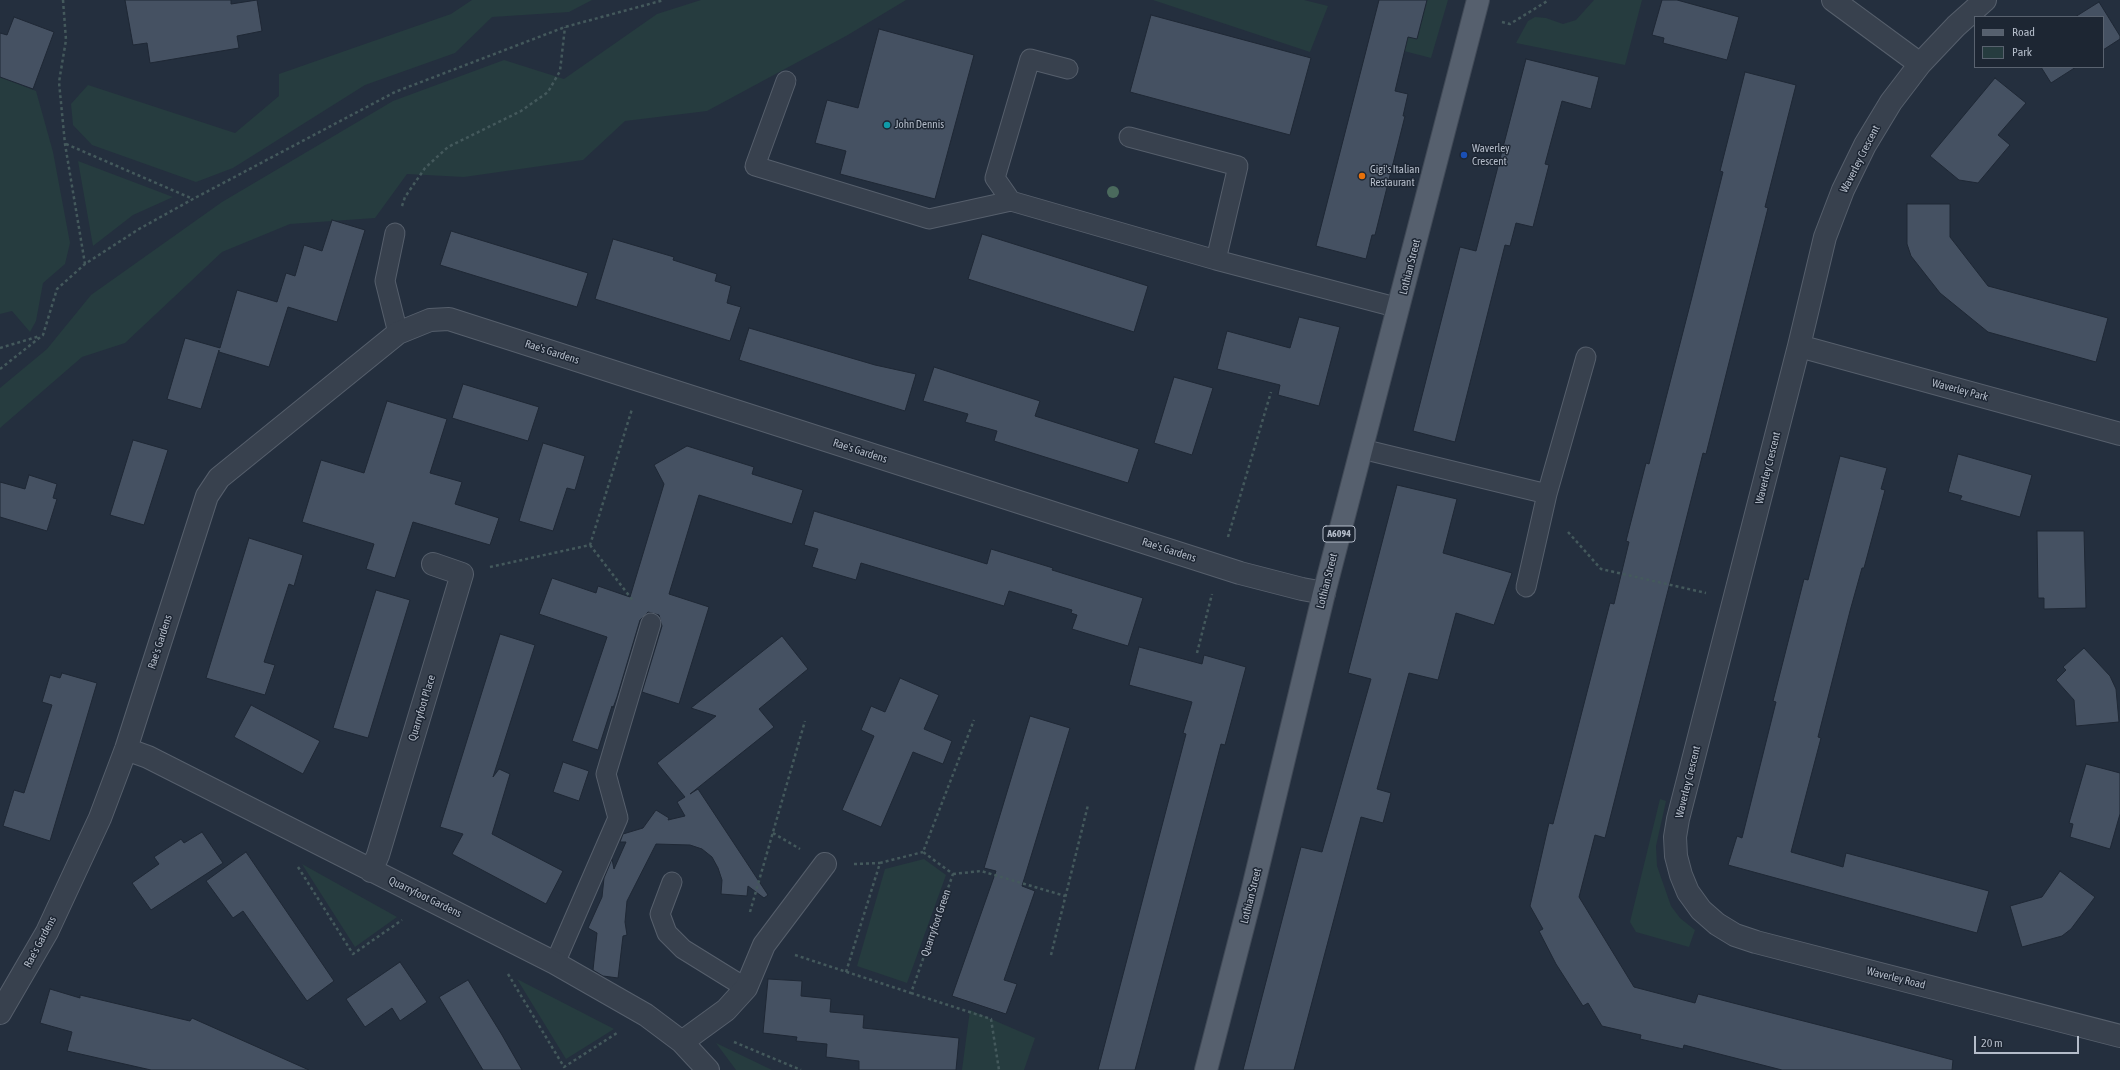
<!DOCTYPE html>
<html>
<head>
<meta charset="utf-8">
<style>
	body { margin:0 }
	#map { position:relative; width:2120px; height:1070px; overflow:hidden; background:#242f3e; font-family:"Asap Condensed",sans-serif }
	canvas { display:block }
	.legend { position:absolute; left:1974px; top:16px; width:130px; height:52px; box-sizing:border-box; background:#1d2633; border:1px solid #59626f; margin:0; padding:5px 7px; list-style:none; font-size:12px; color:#b4bcc9 }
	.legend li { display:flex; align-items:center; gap:8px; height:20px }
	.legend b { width:20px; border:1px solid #59626f }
	.scale { position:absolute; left:1974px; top:1036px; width:105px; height:18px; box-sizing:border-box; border:2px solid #b4bcc9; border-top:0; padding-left:5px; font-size:12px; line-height:14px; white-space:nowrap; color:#b4bcc9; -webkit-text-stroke:3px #1d2633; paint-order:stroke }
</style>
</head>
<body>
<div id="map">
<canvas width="2120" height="1070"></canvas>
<ul class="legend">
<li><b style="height:5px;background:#56606e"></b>Road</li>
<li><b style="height:11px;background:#263c3f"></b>Park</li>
</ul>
<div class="scale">20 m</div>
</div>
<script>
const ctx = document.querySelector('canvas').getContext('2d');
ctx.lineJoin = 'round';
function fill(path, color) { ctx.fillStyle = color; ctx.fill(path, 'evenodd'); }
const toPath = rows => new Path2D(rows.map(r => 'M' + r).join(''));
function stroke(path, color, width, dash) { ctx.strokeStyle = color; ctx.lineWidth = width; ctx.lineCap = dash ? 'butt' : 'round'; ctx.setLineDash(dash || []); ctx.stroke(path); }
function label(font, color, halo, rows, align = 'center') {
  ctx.font = font + ' "Asap Condensed",sans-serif'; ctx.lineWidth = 3; ctx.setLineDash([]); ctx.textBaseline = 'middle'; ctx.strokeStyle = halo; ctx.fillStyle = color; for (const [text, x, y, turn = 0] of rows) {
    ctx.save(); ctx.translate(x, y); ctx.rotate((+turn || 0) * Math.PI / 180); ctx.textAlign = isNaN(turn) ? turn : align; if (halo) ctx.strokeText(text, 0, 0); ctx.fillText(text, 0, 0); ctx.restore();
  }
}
fill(toPath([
	[472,0,592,0,569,12,492,17,455,53,365,85,233,168,196,182,92,145,73,125,71,104,88,85,235,133,279,96,279,74,451,14],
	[701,0,906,0,846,36,707,111,625,121,583,160,464,177,407,174,375,218,290,224,222,252,125,343,82,357,0,428,0,388,47,349,91,295,222,202,393,101,504,60,564,79,657,14],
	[1153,0,1304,0,1328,6,1310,52],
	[1427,0,1448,0,1431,58,1404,51,1408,37,1417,39],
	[1594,0,1642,0,1625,65,1516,43,1528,21,1535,17,1546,18,1563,24,1576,20],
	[0,77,36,91,53,152,70,243,65,264,43,283,36,321,30,332,12,311,0,314],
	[78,161,173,197,133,215,93,246],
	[1660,799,1666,801,1656,846,1657,866,1671,906,1680,918,1695,930,1689,947,1636,932,1630,922],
	[924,859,946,875,907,983,857,966,885,869],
	[302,864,397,917,355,947],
	[517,979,614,1029,566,1059],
	[970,1010,1035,1038,1024,1070,962,1070],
	[716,1043,772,1070,736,1070]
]), '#263c3f');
const building = toPath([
	[125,0,231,0,231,4,257,0,262,31,237,36,239,48,150,63,147,43,133,45,125,0],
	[1379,0,1427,0,1417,39,1408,37,1395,91,1408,94,1403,116,1405,116,1375,235,1372,235,1366,259,1316,246,1379,0],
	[1662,0,1677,0,1739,17,1727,60,1663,43,1664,38,1652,35,1662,0],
	[2099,2,2120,36,2120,39,2103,50,2103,17,2075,17,2099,2],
	[1151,15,1311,58,1290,135,1130,92,1151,15],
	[14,17,54,32,33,89,0,77,0,33,7,35,14,17],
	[879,29,974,55,935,199,840,174,846,151,815,143,827,100,858,108,879,29],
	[1526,59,1599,77,1591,109,1562,101,1545,164,1549,165,1533,227,1516,223,1510,246,1505,245,1455,442,1413,431,1460,247,1476,251,1526,59],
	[2041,67,2076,67,2051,83,2041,67],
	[1745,72,1796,85,1765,207,1768,208,1706,454,1703,453,1605,838,1595,835,1579,897,1634,987,1695,1003,1698,994,1866,1037,1953,1060,1952,1070,1782,1070,1684,1045,1683,1049,1640,1039,1641,1035,1602,1026,1588,1003,1583,1006,1556,964,1539,931,1543,929,1530,906,1549,823,1553,824,1610,603,1614,604,1629,542,1626,541,1646,463,1649,464,1692,297,1723,172,1720,171,1745,72],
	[1995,78,2026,103,1998,135,2010,145,1978,183,1959,180,1930,156,1995,78],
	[1907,204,1950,204,1950,237,1988,286,2108,318,2096,362,1988,332,1940,293,1911,256,1907,244,1907,204],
	[332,220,365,230,337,322,288,307,269,367,219,352,219,350,201,409,167,399,185,338,220,348,237,290,277,302,286,273,295,276,304,245,322,251,332,220],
	[451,231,588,273,577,307,440,265,451,231],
	[982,234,1148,286,1134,332,968,279,982,234],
	[613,239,674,257,673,260,717,274,715,281,731,286,727,303,741,307,730,341,595,299,613,239],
	[1299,317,1340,327,1319,406,1278,395,1280,385,1217,369,1227,331,1290,348,1299,317],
	[749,328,875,365,916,374,905,411,739,360,749,328],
	[934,367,1040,401,1035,416,1139,449,1128,483,994,441,997,431,965,422,968,414,923,401,934,367],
	[1174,377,1213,388,1192,455,1154,443,1174,377],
	[463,384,539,407,528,441,452,418,463,384],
	[387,401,447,419,430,473,462,482,455,504,499,518,490,545,413,522,395,578,366,569,374,544,302,522,321,460,364,473,387,401],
	[133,440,168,450,144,525,110,515,133,440],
	[543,443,585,456,575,490,567,488,553,531,519,521,543,443],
	[687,446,754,467,752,474,803,490,792,524,699,495,669,594,709,607,679,704,642,692,662,626,659,615,648,612,640,620,617,697,613,708,612,706,598,750,572,741,607,637,539,614,552,578,596,593,598,586,630,597,664,484,654,465,687,446],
	[1958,454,2032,475,2020,517,1960,500,1962,496,1948,492,1958,454],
	[1840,456,1887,468,1881,489,1885,490,1864,568,1862,568,1850,611,1818,737,1821,738,1791,852,1843,867,1846,853,1989,891,1977,933,1728,865,1737,836,1742,838,1776,702,1773,701,1804,579,1808,580,1840,456],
	[29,475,57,484,53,498,57,499,47,531,0,517,0,482,25,489,29,475],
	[1397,485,1457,499,1443,553,1512,573,1494,625,1456,613,1438,680,1409,673,1377,789,1391,793,1383,823,1361,817,1294,1070,1243,1070,1301,847,1322,852,1371,679,1348,673,1397,485],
	[814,511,987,564,991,549,1053,568,1052,570,1143,598,1128,646,1072,629,1077,615,1071,613,1072,610,1009,591,1004,606,861,563,856,580,812,567,818,549,804,545,814,511],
	[2037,531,2084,531,2086,608,2044,609,2044,598,2038,598,2037,531],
	[249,538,303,555,294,586,289,584,264,662,275,665,265,695,206,678,249,538],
	[376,590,410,600,368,738,333,728,376,590],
	[500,634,535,645,493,777,499,769,510,774,492,834,563,871,546,904,452,854,463,834,440,827,500,634],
	[782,636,808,669,759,709,774,727,690,794,698,789,768,895,764,898,748,886,747,896,721,894,722,880,718,868,712,857,702,849,690,845,656,844,627,901,625,922,627,935,623,936,618,978,603,976,593,970,597,933,588,928,602,897,604,878,612,859,614,869,626,842,620,842,623,834,643,828,656,810,669,818,668,820,685,816,677,802,685,797,657,763,716,716,691,708,782,636],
	[1139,647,1202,664,1204,655,1246,667,1225,745,1221,744,1135,1070,1098,1070,1186,734,1183,733,1192,702,1129,685,1139,647],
	[2084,648,2110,676,2116,689,2119,722,2076,726,2074,700,2056,680,2066,670,2063,667,2084,648],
	[62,673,97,683,50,841,3,826,14,790,24,793,52,705,42,702,50,675,60,678,62,673],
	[900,678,939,695,924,729,952,741,943,764,913,752,881,827,842,810,874,736,861,730,871,706,885,712,900,678],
	[251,705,320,741,303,774,234,737,251,705],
	[1030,716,1070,728,1022,886,1035,891,1004,980,1017,984,1006,1014,952,996,996,871,984,868,1030,716],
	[563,762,589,771,579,801,553,792,563,762],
	[2086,764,2120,773,2120,814,2110,849,2070,837,2073,824,2069,823,2086,764],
	[202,832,223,863,151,910,132,883,159,864,154,857,181,839,184,843,202,832],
	[246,852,334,981,307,1001,243,911,233,918,206,881,246,852],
	[2060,871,2095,897,2071,929,2062,936,2022,947,2010,906,2042,897,2060,871],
	[400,962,427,1002,400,1021,392,1008,365,1027,346,999,400,962],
	[768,979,802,981,801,996,831,999,830,1012,864,1015,863,1028,959,1038,956,1070,859,1070,859,1061,826,1057,827,1044,796,1041,797,1037,763,1033,768,979],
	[468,980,502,1035,522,1070,483,1070,439,997,468,980],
	[50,989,80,998,80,995,190,1021,192,1018,309,1070,151,1070,67,1051,72,1032,40,1023,50,989]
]);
fill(building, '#455162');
stroke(building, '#1f2835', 1);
const service = toPath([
	[786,81,755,166,929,219,1011,201,1216,260,1399,308],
	[1129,137,1238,166,1216,260],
	[1011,201,995,178,1030,59,1068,69],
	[395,233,385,281,398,333],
	[1362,449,1547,494],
	[1526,587,1547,494,1586,357],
	[672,882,660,914,667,933,683,949,746,988],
	[555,963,618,818,606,774,651,623]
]);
const minor = toPath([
	[1833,0,1920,64],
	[1985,0,1956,26,1920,64,1891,102,1865,145,1843,190,1825,237,1799,346,1678,819,1675,837,1676,856,1681,875,1688,892,1701,910,1717,924,1735,935,1756,942,2120,1036],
	[1799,346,2120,434],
	[126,749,148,757,555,963,646,1015,682,1042,708,1070],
	[371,871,378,855,462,574,433,564],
	[0,1013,47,932,100,818,126,749,207,496,219,478,398,333,430,320,449,319,1240,573,1302,589,1324,593],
	[682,1042,726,1010,746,988,764,945,825,864]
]);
const primary = toPath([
	[1206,1070,1252,892,1324,593,1478,0]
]);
stroke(service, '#565f6c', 21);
stroke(minor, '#565f6c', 24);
stroke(primary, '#414a57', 24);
stroke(toPath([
	[63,0,66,40,59,82,65,144,85,264],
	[1502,22,1510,24,1549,0],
	[66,144,193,199],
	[402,206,405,197,425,168,448,147,521,111,548,92,560,71,565,27],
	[0,348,40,336],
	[0,369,43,335,57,289,85,264,139,229,193,199,395,92,565,27,664,0],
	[1568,532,1601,569,1706,593],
	[1228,537,1271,392],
	[590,545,634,602],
	[490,567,590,545,632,409],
	[1197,653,1212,594],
	[773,833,800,849],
	[854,864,880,863],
	[298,867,353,954,402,920],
	[953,874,981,871,1065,896],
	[750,912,805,721],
	[795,955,911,993,953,874,923,852,974,720],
	[1051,955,1088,805],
	[846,972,880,863,923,852],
	[508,974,564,1067,617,1033],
	[911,993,991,1019,999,1070],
	[734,1042,801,1070]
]), '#44595c', 2.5, [3, 3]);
stroke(service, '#38414e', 19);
stroke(minor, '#38414e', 22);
stroke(primary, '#56606e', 22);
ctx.fillStyle = '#4b6a5d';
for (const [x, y] of [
	[1113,192]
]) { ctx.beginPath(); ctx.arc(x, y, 6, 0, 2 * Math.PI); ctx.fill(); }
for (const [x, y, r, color] of [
	[887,125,4,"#0f9aa8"],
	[1464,155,4,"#1a4fb4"],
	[1362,176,4,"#e8710a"]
]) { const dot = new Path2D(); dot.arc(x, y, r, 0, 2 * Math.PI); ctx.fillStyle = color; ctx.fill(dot); stroke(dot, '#1d2633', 1.5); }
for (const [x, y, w] of [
	[1339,534,32]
]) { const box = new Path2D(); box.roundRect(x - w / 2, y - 8, w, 16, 3); ctx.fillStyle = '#1d2633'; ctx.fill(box); stroke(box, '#b4bcc9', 1); }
label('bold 10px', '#b4bcc9', null, [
	["A6094",1339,534]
]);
label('11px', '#b4bcc9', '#1d2633', [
	["John Dennis",895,125],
	["Waverley",1472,149],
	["Crescent",1472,162],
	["Gigi's Italian",1370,170],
	["Restaurant",1370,183]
], 'left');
label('11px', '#b4bcc9', '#1d2633', [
	["Waverley Crescent",1860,159,-63],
	["Lothian Street",1410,267,-76],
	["Rae's Gardens",552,352,18],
	["Waverley Park",1960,390,15],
	["Rae's Gardens",860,451,18],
	["Waverley Crescent",1768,468,-76],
	["Rae's Gardens",1169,550,18],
	["Lothian Street",1327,581,-76],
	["Rae's Gardens",160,642,-72],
	["Quarryfoot Place",422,708,-73],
	["Waverley Crescent",1688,782,-76],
	["Lothian Street",1251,896,-76],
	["Quarryfoot Gardens",425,897,26],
	["Quarryfoot Green",936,923,-71],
	["Rae's Gardens",40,942,-62],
	["Waverley Road",1896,978,14]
]);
</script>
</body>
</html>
